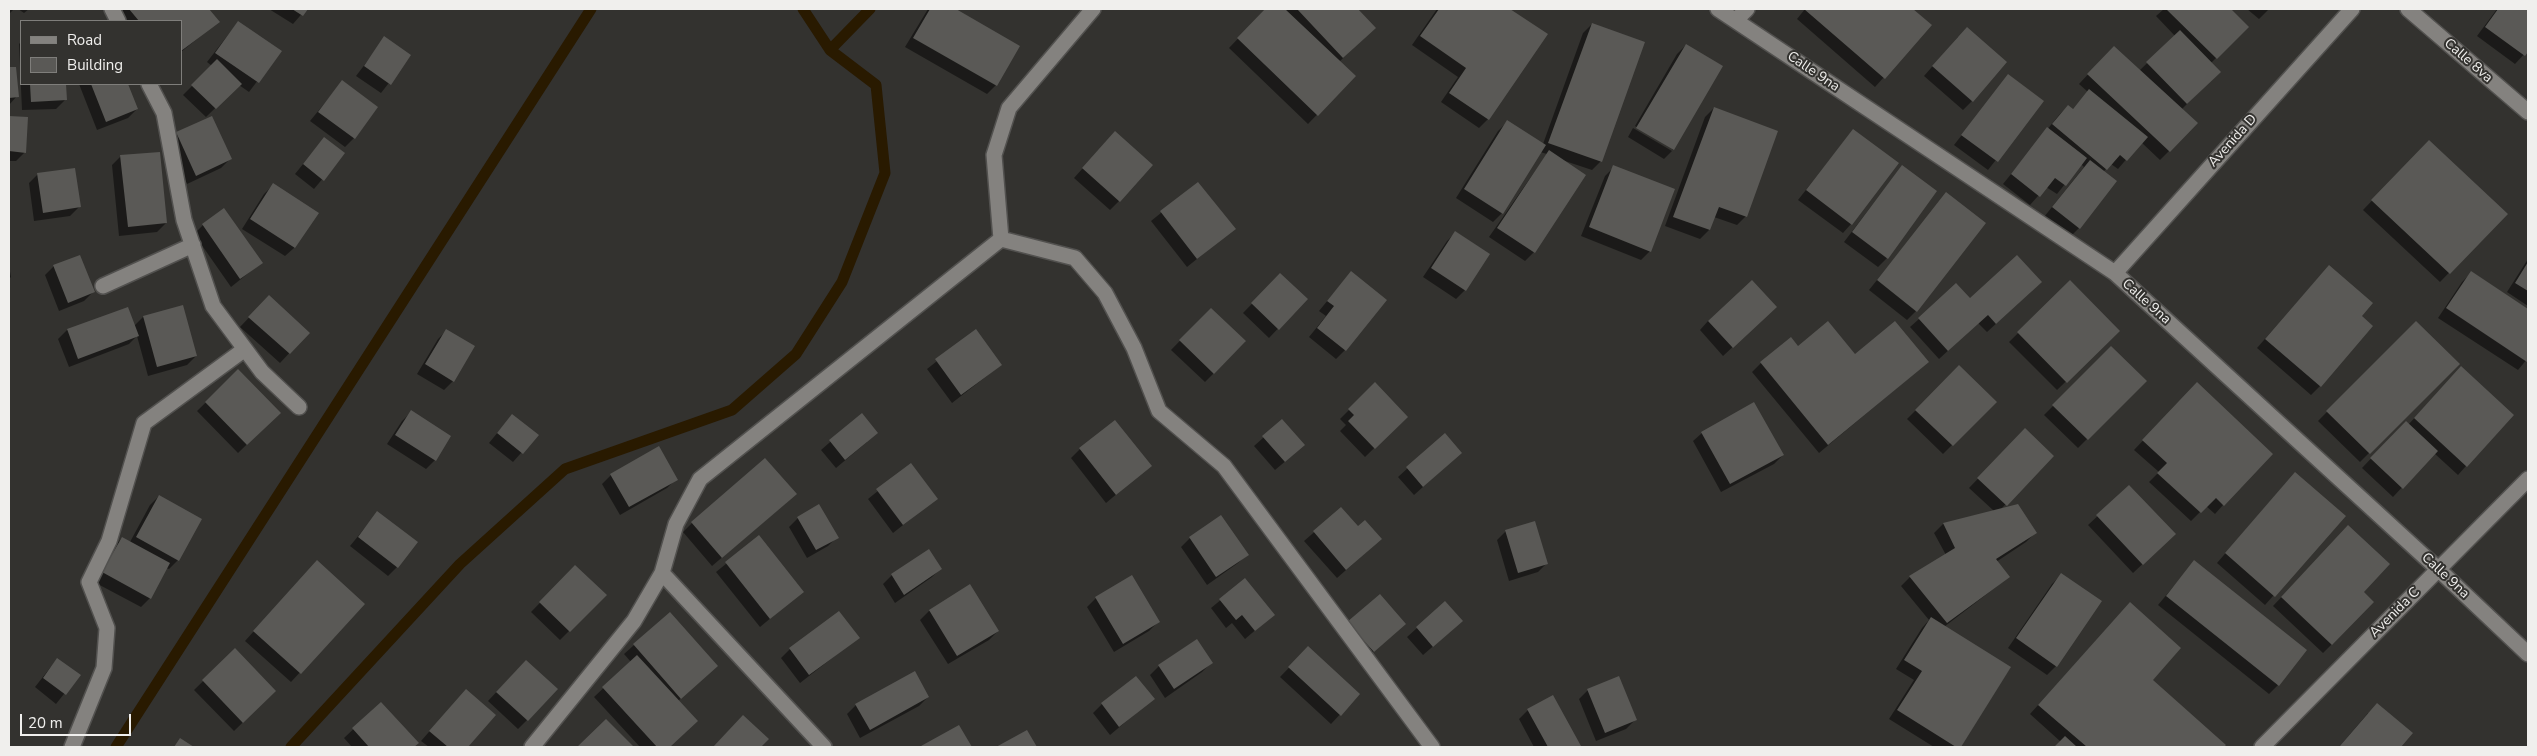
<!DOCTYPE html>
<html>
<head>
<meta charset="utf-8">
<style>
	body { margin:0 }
	#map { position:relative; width:2537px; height:756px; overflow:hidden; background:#33322f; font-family:"Nunito Sans",sans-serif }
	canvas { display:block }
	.frame { position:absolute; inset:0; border:10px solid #f0efed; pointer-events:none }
	.legend { position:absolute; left:20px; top:20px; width:162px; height:65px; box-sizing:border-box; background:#33322f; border:1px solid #7f7e7b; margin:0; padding:6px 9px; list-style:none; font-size:15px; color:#f0efed }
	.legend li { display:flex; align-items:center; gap:10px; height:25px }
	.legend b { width:25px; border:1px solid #7f7e7b }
	.scale { position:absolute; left:20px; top:714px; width:111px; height:22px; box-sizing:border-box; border:2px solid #f0efed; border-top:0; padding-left:6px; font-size:15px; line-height:18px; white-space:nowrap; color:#f0efed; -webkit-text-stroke:4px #33322f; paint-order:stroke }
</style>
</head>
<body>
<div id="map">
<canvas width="2537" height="756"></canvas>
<div class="frame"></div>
<ul class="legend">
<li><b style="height:6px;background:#84827f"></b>Road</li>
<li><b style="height:14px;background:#5a5956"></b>Building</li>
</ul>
<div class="scale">20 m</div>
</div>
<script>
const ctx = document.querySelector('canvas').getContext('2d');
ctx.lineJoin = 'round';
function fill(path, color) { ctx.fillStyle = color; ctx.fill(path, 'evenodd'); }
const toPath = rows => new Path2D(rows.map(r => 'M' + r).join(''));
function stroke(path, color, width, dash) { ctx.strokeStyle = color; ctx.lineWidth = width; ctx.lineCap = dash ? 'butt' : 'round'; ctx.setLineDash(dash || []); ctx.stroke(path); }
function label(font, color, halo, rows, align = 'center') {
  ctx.font = font + ' "Nunito Sans",sans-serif'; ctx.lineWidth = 4; ctx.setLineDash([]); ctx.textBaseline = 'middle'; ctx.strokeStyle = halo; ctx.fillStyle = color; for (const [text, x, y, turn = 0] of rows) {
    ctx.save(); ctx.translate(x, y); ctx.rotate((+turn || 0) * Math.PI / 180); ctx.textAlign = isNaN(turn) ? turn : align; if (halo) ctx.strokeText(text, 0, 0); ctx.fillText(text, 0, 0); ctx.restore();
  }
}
fill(toPath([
	[9,9,14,9,9,14],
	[18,9,29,9,24,13],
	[116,9,208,9,218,22,181,52,181,21,123,21],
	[269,9,306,9,293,24],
	[928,9,954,9,1018,46,996,85,987,94,905,47],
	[1266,9,1361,9,1358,11,1365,37,1339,62,1354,76,1308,124,1229,48],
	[1437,9,1508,9,1546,34,1488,119,1479,128,1441,102,1458,77,1412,45],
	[1805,9,1911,9,1930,26,1875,87,1797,19],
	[2164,9,2229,9,2247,27,2211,63,2219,72,2181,110,2196,124,2160,160,2141,142,2118,169,2111,164,2103,172,2079,228,2070,237,2044,217,2084,167,2081,164,2057,194,2046,187,2030,205,2003,184,2059,115,2068,106,2072,110,2088,92,2079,84,2105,56,2139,71,2175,36,2156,16],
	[2247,9,2269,9,2259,19],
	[2497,9,2528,9,2528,50,2515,64,2477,36],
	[238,22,280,51,249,92,239,85,206,117,183,95,212,66,207,62],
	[1592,24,1601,161,1592,170,1562,160,1534,252,1525,261,1489,237,1547,154,1540,152,1502,213,1493,222,1456,198,1498,131,1507,122,1543,144,1583,33],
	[1958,37,1972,101,1963,110,1924,76],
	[385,38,410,56,381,93,356,76],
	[21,42,21,84,65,84,65,100,56,109,22,110,19,44],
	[1686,45,1722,66,1672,150,1672,148,1635,126,1677,54],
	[15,68,17,96,9,105,9,69],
	[2008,76,2042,101,1988,170,1954,145],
	[342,82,354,138,345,147,310,121],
	[79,84,127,84,137,109,128,118,97,130],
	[1714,108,1746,216,1737,225,1714,217,1709,230,1700,239,1665,226,1705,117],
	[9,117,27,119,25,152,16,161,9,161],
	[1633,128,1672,151,1664,159,1628,137],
	[1853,130,1851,224,1843,233,1798,200],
	[177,133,230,159,221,168,187,184,168,142],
	[324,138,344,153,314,189,295,174],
	[1107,141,1119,201,1110,210,1074,178],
	[2429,141,2506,214,2440,282,2363,210],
	[121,156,166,223,157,232,119,236,112,165],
	[1902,166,1887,258,1878,267,1844,242],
	[1614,167,1650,251,1641,260,1581,236,1605,176],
	[38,174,79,207,70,216,34,221,29,183],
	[1198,183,1234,229,1187,267,1151,221],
	[273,185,317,213,294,248,285,256,242,229,264,194],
	[1946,194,1916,311,1907,320,1869,290],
	[203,225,261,263,231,287,194,234],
	[1456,232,1489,254,1465,290,1456,299,1423,277,1447,241],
	[2528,259,2528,306,2507,292],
	[9,266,11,277,9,279],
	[54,266,93,292,84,301,59,311,45,275],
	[1351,272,1345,350,1336,359,1309,337,1326,316,1319,311],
	[2471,273,2528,311,2528,358,2518,370,2438,318,2462,282],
	[1280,275,1306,299,1269,338,1243,313],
	[2320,276,2360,316,2320,386,2311,395,2257,348],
	[2070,282,2118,331,2057,390,2009,342],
	[2032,291,1987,332,1978,323,1939,359,1910,327,1919,319],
	[260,306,308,333,280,363,240,327],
	[128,308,134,326,143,317,196,356,187,365,148,376,137,336,129,344,69,367,58,339,67,330],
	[1211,309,1245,342,1205,382,1171,350],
	[1766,316,1723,356,1700,330,1708,321],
	[2416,322,2458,364,2360,462,2318,421],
	[447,330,453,381,444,390,417,374,438,339],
	[975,331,1001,365,952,403,927,369],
	[1798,348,1855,356,1928,362,1819,453,1752,372,1761,363],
	[2111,348,2145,381,2078,448,2044,415],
	[1959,367,1995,402,1943,454,1907,419],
	[238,371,279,413,238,453,197,411],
	[2452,377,2466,466,2458,475,2434,453,2393,497,2362,468,2397,431,2408,425],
	[1375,384,1406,417,1365,457,1340,431,1346,425,1340,419],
	[2188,393,2223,505,2215,514,2206,506,2191,521,2149,482,2159,472,2134,450],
	[411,412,435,460,426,469,387,444,402,421],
	[512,415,537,435,513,462,489,443],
	[861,415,867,442,836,468,821,450],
	[1282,421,1294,454,1275,470,1254,446],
	[1702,433,1783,455,1774,464,1721,492,1693,441],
	[1444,435,1452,461,1414,495,1398,477],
	[2016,439,2052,456,2001,509,2035,533,2026,542,1996,562,2009,577,1944,627,2010,668,1959,747,1934,747,1889,719,1914,680,1896,669,1922,628,1929,620,1901,586,1910,577,1946,555,1934,533,1943,524,1994,511,1969,488],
	[1080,449,1150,466,1106,503,1071,458],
	[910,465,936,499,893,533,868,499],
	[611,475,676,479,667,488,620,515,602,484],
	[2286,483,2344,516,2265,605,2217,563],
	[2129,487,2165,543,2133,573,2088,525],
	[159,496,178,560,169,569,166,568,150,598,141,607,94,582,113,547,122,538,130,542,150,505],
	[786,503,712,566,683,532,692,523],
	[819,506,837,537,828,546,807,558,789,527,798,518],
	[1341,509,1371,548,1337,578,1304,541],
	[377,513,397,567,388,576,350,546],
	[1506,531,1547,563,1538,572,1509,581,1497,540],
	[2339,536,2362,592,2332,644,2323,653,2273,606],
	[759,537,802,592,760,627,716,572],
	[1190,538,1247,555,1238,563,1207,585,1181,547],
	[928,551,940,569,932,577,895,603,883,584,892,575],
	[2194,562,2278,685,2269,694,2158,605],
	[575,567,605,595,560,640,531,612],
	[308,571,363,604,291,682,245,641],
	[2061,575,2100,602,2056,666,2047,675,2008,648,2052,584],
	[1131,577,1158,622,1149,631,1114,652,1087,607,1096,598],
	[1245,580,1273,615,1245,639,1232,623,1226,628,1211,608],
	[1445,603,1452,630,1423,655,1407,637],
	[929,611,998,631,989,640,948,664,920,620],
	[670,613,707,674,678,701,688,730,669,747,640,747,594,697,631,662,624,654],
	[2121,613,2151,680,2225,745,2223,747,2056,747,2061,742,2030,714],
	[1339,631,1395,633,1364,660],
	[858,638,800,683,781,658,790,649],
	[1308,648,1359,694,1331,724,1280,677],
	[235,650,275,691,234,731,194,690],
	[57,659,79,675,56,704,35,687],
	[1211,663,1202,672,1165,698,1150,675,1159,666],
	[517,670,527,720,518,729,488,701],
	[1588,690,1635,720,1626,729,1596,741,1579,699],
	[928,697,919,706,860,738,847,714,856,705],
	[1153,699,1110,735,1093,713,1102,704],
	[457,700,494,715,466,747,429,747,421,741],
	[381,703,417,743,413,747,352,747,344,738],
	[1528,710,1579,746,1534,747,1519,719],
	[2368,713,2411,734,2400,747,2339,747],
	[606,721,632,747,579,747]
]), '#0007');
stroke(toPath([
	[830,50,870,9],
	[116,747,591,9],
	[291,747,460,564,565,469,732,410,796,354,842,282,885,173,876,85,830,50,803,9]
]), '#291a00', 11);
fill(toPath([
	[129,9,209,9,220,22,181,51,181,21,139,21],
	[292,9,308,9,303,16],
	[930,9,956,9,1020,46,997,86,913,38],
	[1265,9,1285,9,1356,76,1318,116,1237,38],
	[1297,9,1358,9,1376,28,1343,58],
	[1439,9,1510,9,1548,34,1489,120,1449,93,1466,68,1420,36],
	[1804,9,1913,9,1932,25,1885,79],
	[2166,9,2231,9,2249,27,2217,59],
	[2498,9,2528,9,2528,52,2525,56,2485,27],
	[238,21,282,51,259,83,215,53],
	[1592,23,1645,42,1602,162,1548,143],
	[1967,27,2007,62,1973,102,1932,66],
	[2180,30,2221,72,2187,104,2146,62],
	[384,36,411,55,391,85,364,66],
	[1686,44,1723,66,1674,150,1636,128],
	[2114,46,2198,123,2170,152,2087,74],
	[217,59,242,84,216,109,191,85],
	[9,67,16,67,19,97,9,98],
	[2008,74,2044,101,1998,162,1961,135],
	[342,80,378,107,355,139,318,112],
	[30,84,66,84,67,100,31,102],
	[91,84,128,84,138,109,106,122],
	[2089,89,2148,137,2127,161,2120,155,2107,170,2052,124,2068,105,2073,109],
	[1714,107,1778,131,1747,217,1719,207,1710,230,1673,217],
	[9,116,28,117,26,153,9,151],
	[212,116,232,159,196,176,176,132],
	[1507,120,1546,145,1503,214,1464,189],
	[2047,127,2087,158,2066,186,2055,178,2040,197,2011,174],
	[1853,129,1899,163,1852,225,1806,190],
	[1115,131,1153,165,1120,202,1082,168],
	[324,137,345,153,324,181,303,164],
	[2429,140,2508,214,2450,274,2371,200],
	[1549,150,1586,175,1535,253,1497,228],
	[160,152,167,223,128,227,120,155],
	[2090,160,2117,181,2080,229,2052,207],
	[1613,165,1675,189,1651,252,1589,227],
	[1902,165,1937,191,1888,259,1852,232],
	[75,168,81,207,43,213,37,173],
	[1198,182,1236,229,1197,259,1160,211],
	[273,183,319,213,295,248,250,219],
	[1946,192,1986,223,1917,312,1877,280],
	[224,208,263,263,240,279,202,224],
	[1455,231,1490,254,1466,291,1431,268],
	[80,255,95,292,68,303,53,265],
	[2017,255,2042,282,1996,324,1988,315,1948,351,1918,318,1956,283,1970,298],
	[2528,262,2528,291,2515,283],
	[2329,265,2373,303,2362,316,2373,326,2321,387,2265,339],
	[1351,271,1387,300,1346,351,1317,328,1334,306,1327,301],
	[2471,271,2528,309,2527,362,2446,308],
	[1280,273,1308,299,1279,330,1251,303],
	[1752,280,1777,307,1733,348,1708,321],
	[2070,280,2120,331,2067,383,2017,332],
	[269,295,310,333,290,354,248,317],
	[183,305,197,356,157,367,143,316],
	[128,307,139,336,78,359,67,329],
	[1211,308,1246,341,1214,374,1179,340],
	[1828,321,1855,354,1895,321,1929,362,1828,445,1760,362,1791,337,1798,346],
	[2416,321,2460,364,2370,454,2326,411],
	[446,329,475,346,454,382,425,364],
	[976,329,1002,365,961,395,935,359],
	[2111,346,2147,381,2088,440,2052,405],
	[1959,365,1997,402,1953,446,1915,410],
	[2461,366,2514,415,2467,467,2414,418],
	[238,369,281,413,247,445,205,402],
	[1375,382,1408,417,1375,449,1348,421,1354,415,1348,409],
	[2197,382,2273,454,2224,506,2216,498,2201,513,2157,473,2167,463,2142,440],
	[1754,402,1784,455,1730,484,1701,432],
	[411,410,451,436,436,461,395,435],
	[862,413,878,433,845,460,829,440],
	[512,414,539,435,523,454,497,433],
	[1282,419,1305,445,1285,462,1262,436],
	[1115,420,1152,466,1116,495,1079,448],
	[2406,421,2438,451,2403,489,2370,458],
	[2025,428,2054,456,2007,506,1977,478],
	[1445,433,1462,453,1423,487,1406,467],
	[659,446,678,480,629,507,610,474],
	[765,458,797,494,722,558,691,522],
	[911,463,938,499,903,525,876,489],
	[2295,472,2346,516,2275,597,2225,553],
	[2129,485,2176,534,2143,565,2096,515],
	[159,495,202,519,179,561,136,537],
	[819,504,839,538,816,550,797,517],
	[2018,504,2037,533,1996,559,2010,577,1947,623,1909,576,1955,548,1943,523],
	[1341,507,1358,526,1365,520,1382,539,1346,570,1313,531],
	[377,511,418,542,398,568,358,537],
	[1221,515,1249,555,1216,577,1189,537],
	[1535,521,1548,564,1518,573,1505,530],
	[2348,525,2390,564,2364,592,2374,602,2332,645,2281,597],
	[759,535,804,592,770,619,725,562],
	[122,537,170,563,151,599,102,572],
	[929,549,942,569,904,595,891,574],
	[317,560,365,604,301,674,253,631],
	[2194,560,2307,650,2279,686,2166,596],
	[575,565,607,595,570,632,539,602],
	[2061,573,2102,601,2057,667,2016,638],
	[1132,575,1160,622,1123,644,1095,597],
	[1245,578,1275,615,1255,631,1242,615,1236,620,1219,599],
	[970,584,999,631,957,656,929,610],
	[1380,594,1406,624,1374,652,1347,622],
	[1445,601,1463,621,1433,647,1416,627],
	[2130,602,2181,648,2153,680,2226,745,2224,747,2087,747,2038,705],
	[839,611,860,638,809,675,789,648],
	[670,612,718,666,681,699,633,644],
	[1931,617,2011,667,1961,747,1956,747,1897,710,1922,671,1904,660],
	[1197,639,1213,663,1174,689,1158,665],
	[1308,646,1360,694,1341,716,1288,667],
	[235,648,276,691,243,723,202,680],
	[637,655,698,721,670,747,657,747,602,687],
	[57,658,81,675,66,695,43,678],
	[526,660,558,689,528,721,496,692],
	[915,671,929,697,870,730,855,704],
	[1136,676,1155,699,1119,727,1101,703],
	[1619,676,1637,720,1605,733,1587,689],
	[466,689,496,715,468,747,448,747,429,731],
	[1553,695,1581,746,1579,747,1548,747,1527,709],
	[381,702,419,743,414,747,369,747,352,728],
	[2377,703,2413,733,2401,747,2339,747],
	[743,715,769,739,761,747,713,747],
	[606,719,634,747,577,747],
	[959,725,972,747,922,747,921,746],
	[1027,730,1037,747,996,747],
	[2065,736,2077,747,2054,747],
	[180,738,194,747,174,747]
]), '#5a5956');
const minor = toPath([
	[112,9,118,21],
	[1718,9,2115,273,2438,569,2528,654],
	[2408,9,2528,112],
	[1736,20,1747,9],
	[149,84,164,113,184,220,213,306,262,372,299,407],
	[1001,239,1075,258,1105,293,1134,348,1159,411,1224,466,1432,747],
	[2115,273,2352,9],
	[103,286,193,245],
	[662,573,824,747],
	[72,747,104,668,107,628,89,582,109,541,144,423,245,349],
	[532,747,634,621,662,573,676,524,700,479,1001,239,994,155,1009,108,1093,9],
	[2262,747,2528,479]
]);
stroke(minor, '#52514f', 18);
stroke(minor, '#84827f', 15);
label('14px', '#f0efed', '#33322f', [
	["Calle 8va",2468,61,41],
	["Calle 9na",1813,72,34],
	["Avenida D",2233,141,-48],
	["Calle 9na",2146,302,42],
	["Calle 9na",2445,576,43],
	["Avenida C",2395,613,-45]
]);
</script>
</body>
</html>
